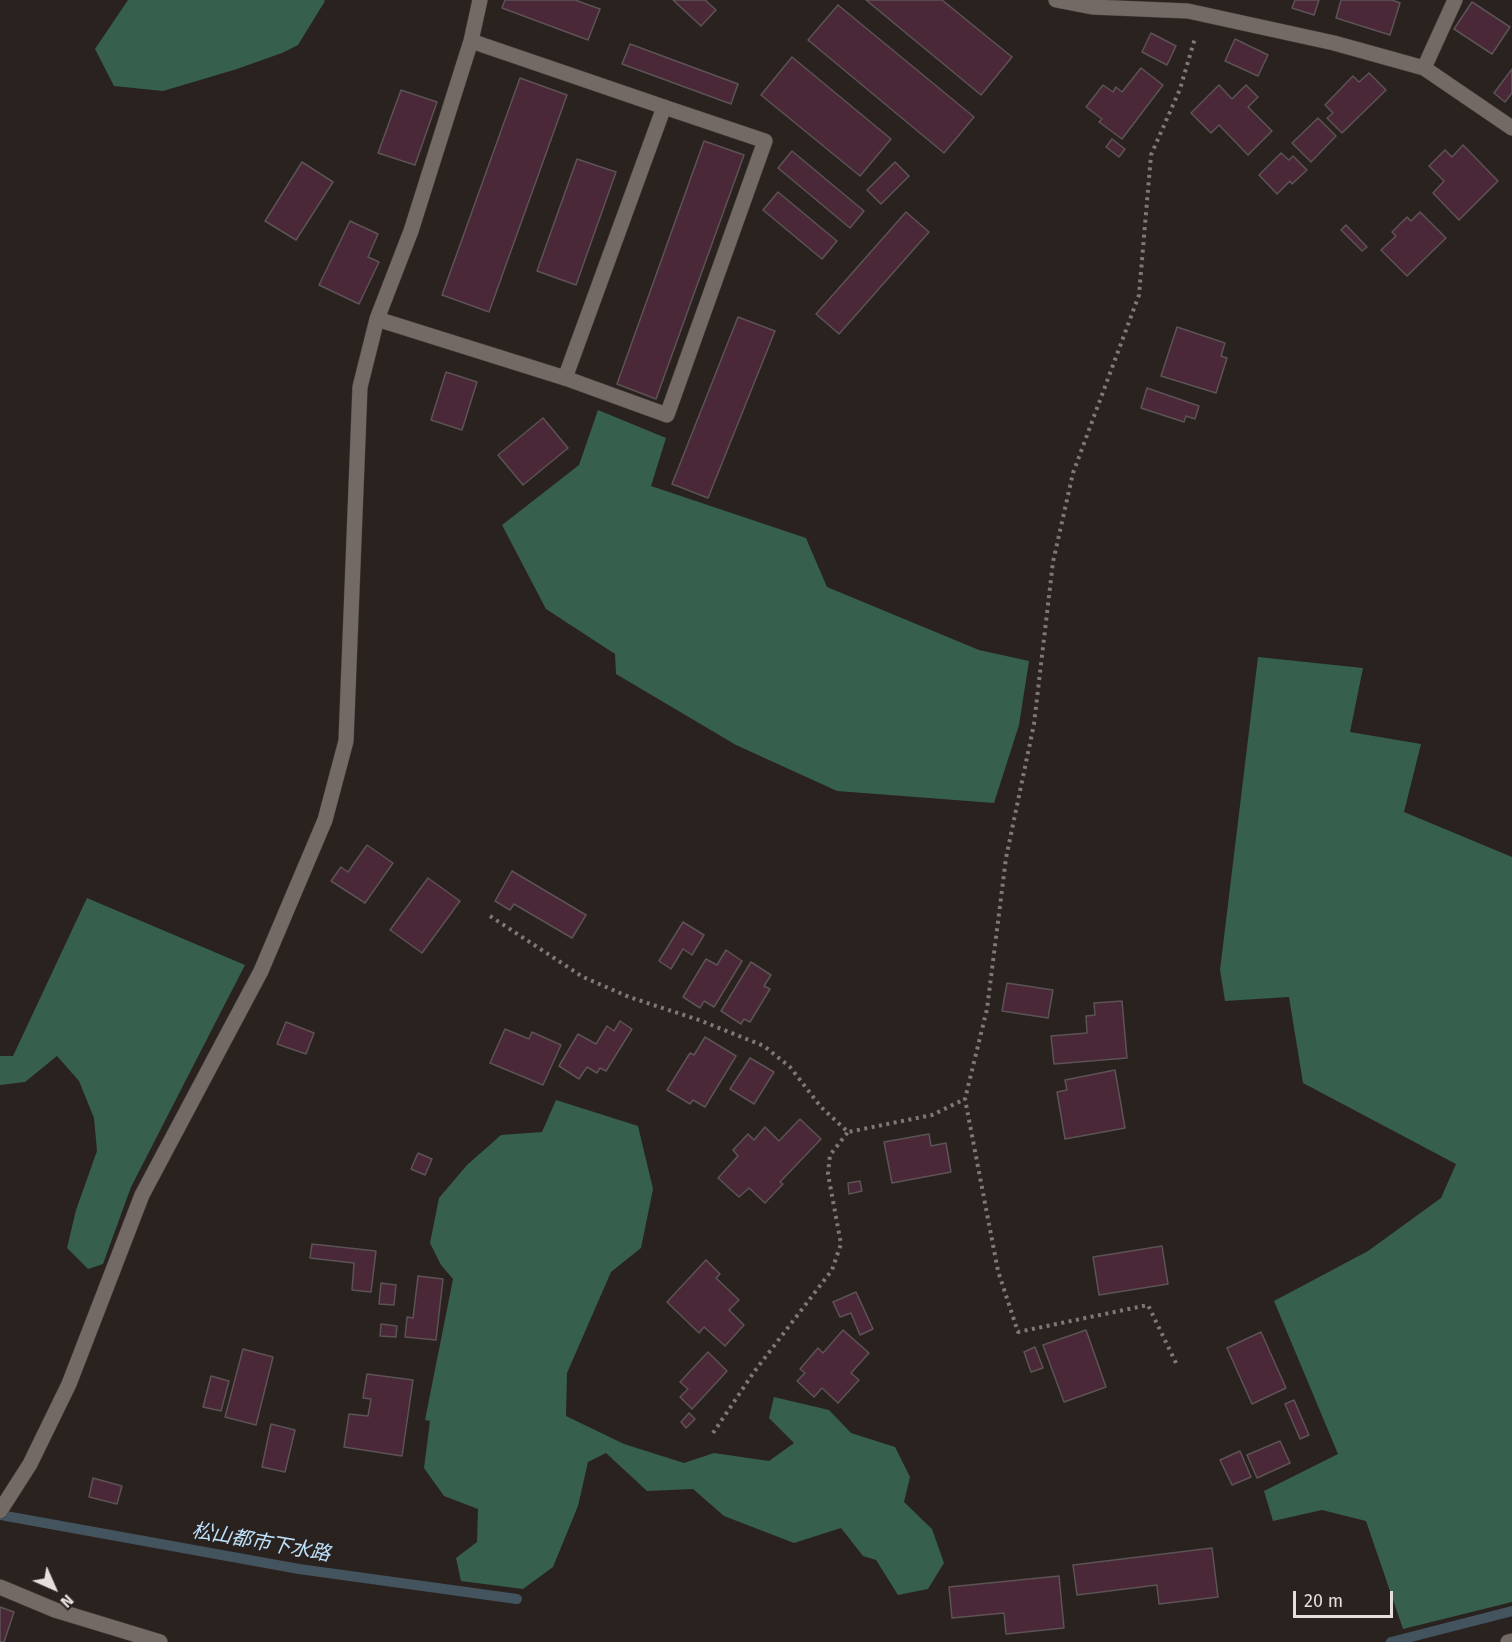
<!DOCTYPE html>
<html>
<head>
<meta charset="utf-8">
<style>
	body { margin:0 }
	#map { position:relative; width:1512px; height:1642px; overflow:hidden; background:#2a221f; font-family:"Fira Sans",sans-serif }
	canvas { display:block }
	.north { position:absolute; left:24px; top:1558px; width:60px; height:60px; -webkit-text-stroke:4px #2a221f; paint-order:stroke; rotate:135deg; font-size:16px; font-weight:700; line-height:24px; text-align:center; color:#e4dfdc }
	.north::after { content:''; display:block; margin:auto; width:21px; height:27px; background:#e4dfdc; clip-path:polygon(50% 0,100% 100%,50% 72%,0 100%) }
	.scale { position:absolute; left:1293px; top:1591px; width:100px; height:27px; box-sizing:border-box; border:3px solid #e4dfdc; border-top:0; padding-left:8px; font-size:18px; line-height:21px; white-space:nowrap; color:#e4dfdc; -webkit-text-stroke:4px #2a221f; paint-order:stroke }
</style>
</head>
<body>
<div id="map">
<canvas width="1512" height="1642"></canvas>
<div class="north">N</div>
<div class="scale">20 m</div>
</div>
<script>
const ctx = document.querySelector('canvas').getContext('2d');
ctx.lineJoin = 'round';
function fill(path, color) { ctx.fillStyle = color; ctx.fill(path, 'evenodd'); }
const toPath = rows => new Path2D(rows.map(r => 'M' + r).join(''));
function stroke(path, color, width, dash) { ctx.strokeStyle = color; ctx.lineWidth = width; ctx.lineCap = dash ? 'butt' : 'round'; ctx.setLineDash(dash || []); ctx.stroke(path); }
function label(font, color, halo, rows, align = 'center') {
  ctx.font = font + ' "Fira Sans","Noto Sans JP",sans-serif'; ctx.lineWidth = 4.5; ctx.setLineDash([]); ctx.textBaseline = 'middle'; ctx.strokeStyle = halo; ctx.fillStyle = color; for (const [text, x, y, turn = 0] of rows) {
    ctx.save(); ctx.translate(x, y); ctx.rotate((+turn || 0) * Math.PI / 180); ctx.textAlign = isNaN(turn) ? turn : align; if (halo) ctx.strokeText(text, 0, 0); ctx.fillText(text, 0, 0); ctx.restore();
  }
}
fill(toPath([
	[128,0,324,0,325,1,298,45,282,53,237,69,163,91,114,86,95,49],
	[598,410,666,438,651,486,806,538,827,587,979,650,1029,661,1019,725,994,803,837,791,736,745,616,674,615,654,546,609,502,525,579,465],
	[1258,657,1363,668,1350,732,1421,744,1404,812,1512,857,1512,1602,1403,1629,1366,1521,1322,1510,1273,1521,1264,1491,1338,1454,1274,1301,1368,1251,1441,1198,1456,1164,1303,1083,1289,997,1225,1001,1220,970],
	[87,898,245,965,131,1187,103,1264,88,1269,67,1248,76,1210,97,1151,94,1118,79,1081,57,1056,25,1082,0,1085,0,1056,13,1056],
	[556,1100,638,1126,653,1189,641,1248,611,1272,567,1373,566,1416,624,1444,684,1463,714,1453,769,1461,794,1443,769,1418,774,1397,829,1410,851,1433,895,1447,910,1477,904,1502,932,1529,944,1563,928,1589,898,1595,876,1560,863,1556,841,1528,794,1543,724,1516,693,1489,647,1491,606,1453,588,1462,578,1506,553,1567,523,1589,461,1581,456,1558,477,1542,478,1509,444,1496,424,1468,430,1421,425,1420,453,1279,441,1265,430,1243,439,1198,467,1165,501,1135,542,1132]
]), '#365f4d');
stroke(toPath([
	[0,1515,299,1569,517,1599],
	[1391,1642,1512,1611]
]), '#44545e', 10);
const building = toPath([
	[505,0,575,0,600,9,588,40,502,8,505,0],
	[673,0,705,0,716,10,701,26,673,0],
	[866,0,942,0,1012,57,981,95,866,0],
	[1295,0,1319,0,1314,15,1292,8,1295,0],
	[1341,0,1392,0,1400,3,1390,35,1336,18,1341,0],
	[1472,2,1510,27,1492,54,1454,29,1472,2],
	[838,5,974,117,944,153,808,40,838,5],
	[1151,33,1176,46,1167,65,1142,52,1151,33],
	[1235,39,1268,55,1258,76,1225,61,1235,39],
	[630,44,738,84,731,104,622,64,630,44],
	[792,57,891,139,860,176,761,95,792,57],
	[1141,68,1163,85,1122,139,1099,122,1102,119,1086,107,1103,85,1113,92,1116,87,1122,92,1141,68],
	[1512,69,1512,93,1505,102,1494,93,1512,69],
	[1369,73,1386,90,1342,133,1327,118,1333,113,1325,105,1353,76,1359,82,1369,73],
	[520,78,567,95,489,312,442,295,520,78],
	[1219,85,1232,99,1246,85,1258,97,1248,107,1272,131,1248,155,1219,125,1211,133,1191,113,1219,85],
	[401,90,437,102,415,165,378,153,401,90],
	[1318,118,1336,136,1311,162,1292,143,1318,118],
	[1112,139,1125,149,1119,157,1106,147,1112,139],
	[704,141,744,155,656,399,617,384,704,141],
	[1463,145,1498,181,1459,220,1433,193,1444,181,1429,166,1445,150,1452,157,1463,145],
	[792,151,864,211,850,228,778,168,792,151],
	[1281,153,1289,160,1293,156,1307,170,1292,184,1290,181,1277,194,1259,175,1281,153],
	[577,159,616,172,576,285,537,271,577,159],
	[302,162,333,182,296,240,265,221,302,162],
	[895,162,909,176,881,204,867,190,895,162],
	[778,192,837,241,822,259,763,210,778,192],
	[906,212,929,232,839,334,816,314,906,212],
	[1420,212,1446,238,1407,276,1381,250,1396,236,1392,232,1407,217,1411,221,1420,212],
	[350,221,378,234,368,257,379,262,359,304,319,285,350,221],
	[1346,225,1367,247,1362,251,1341,230,1346,225],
	[738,317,775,331,708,498,672,484,738,317],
	[1177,327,1225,343,1221,356,1227,358,1216,393,1161,376,1177,327],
	[446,372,477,382,462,430,431,420,446,372],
	[1147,388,1199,406,1195,419,1186,416,1184,422,1141,408,1147,388],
	[543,418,568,448,523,485,498,455,543,418],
	[367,845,393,863,365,903,331,881,341,867,348,872,367,845],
	[512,871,586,915,572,938,514,904,510,910,495,901,512,871],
	[428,878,460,901,422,953,390,930,428,878],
	[683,922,704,935,692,955,683,949,671,969,659,961,683,922],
	[726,950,742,961,714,1007,704,1001,700,1008,683,997,706,959,717,965,726,950],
	[751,962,771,975,764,986,770,989,750,1022,744,1019,741,1024,721,1011,751,962],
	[1007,983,1053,990,1048,1018,1002,1011,1007,983],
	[1122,1001,1127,1058,1054,1064,1051,1036,1087,1033,1086,1016,1095,1015,1094,1003,1122,1001],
	[620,1021,632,1029,606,1071,600,1068,597,1073,587,1067,579,1079,559,1066,578,1034,596,1044,607,1026,614,1031,620,1021],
	[286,1022,314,1033,306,1054,277,1044,286,1022],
	[505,1029,529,1039,532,1032,561,1045,543,1085,490,1063,505,1029],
	[705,1037,736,1056,705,1107,693,1100,690,1104,667,1090,690,1053,694,1055,705,1037],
	[750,1058,774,1072,754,1104,730,1089,750,1058],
	[1115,1070,1125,1128,1065,1139,1057,1092,1067,1090,1065,1080,1115,1070],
	[800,1119,821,1139,780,1182,783,1184,765,1203,749,1188,739,1197,718,1178,738,1156,733,1150,748,1134,754,1140,765,1127,779,1141,800,1119],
	[929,1134,931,1146,946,1143,951,1172,892,1183,884,1142,929,1134],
	[418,1153,432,1159,425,1175,411,1169,418,1153],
	[860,1181,862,1191,849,1194,848,1183,860,1181],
	[312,1244,376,1251,371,1292,352,1290,354,1263,310,1258,312,1244],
	[1162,1246,1168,1284,1099,1295,1093,1257,1162,1246],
	[706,1260,720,1274,716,1278,739,1300,729,1310,744,1325,725,1346,704,1327,699,1333,667,1302,706,1260],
	[418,1276,443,1279,436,1340,405,1337,407,1317,413,1318,418,1276],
	[381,1283,396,1285,394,1305,379,1304,381,1283],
	[856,1292,873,1329,860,1335,851,1313,840,1317,833,1302,856,1292],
	[381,1324,397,1326,396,1337,380,1336,381,1324],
	[843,1330,869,1353,851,1373,859,1380,838,1403,822,1388,814,1397,797,1381,805,1373,800,1369,818,1348,823,1353,843,1330],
	[1086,1330,1106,1387,1064,1402,1043,1345,1086,1330],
	[1261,1332,1286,1388,1252,1404,1227,1348,1261,1332],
	[1035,1347,1043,1368,1031,1372,1024,1352,1035,1347],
	[243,1349,273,1357,256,1425,225,1417,243,1349],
	[708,1352,727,1371,692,1409,680,1397,688,1389,680,1382,708,1352],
	[367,1374,413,1380,402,1456,344,1447,349,1414,368,1416,371,1399,363,1398,367,1374],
	[211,1376,229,1381,221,1411,203,1407,211,1376],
	[1294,1400,1309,1435,1300,1439,1285,1404,1294,1400],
	[689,1413,695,1419,686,1428,681,1422,689,1413],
	[271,1424,295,1430,285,1472,262,1467,271,1424],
	[1280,1441,1290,1463,1257,1478,1247,1455,1280,1441],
	[1240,1451,1251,1477,1232,1485,1220,1460,1240,1451],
	[93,1478,122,1486,117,1504,89,1497,93,1478],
	[1212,1548,1218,1597,1159,1604,1157,1585,1077,1595,1073,1565,1212,1548],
	[1059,1576,1064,1628,1006,1634,1004,1613,952,1618,949,1587,1059,1576],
	[0,1607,14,1612,4,1642,0,1642,0,1607]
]);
fill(building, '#4b2838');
stroke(building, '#5c5356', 1.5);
const lane = toPath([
	[565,378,667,415,765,141,664,107],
	[1508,1642,1512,1641]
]);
const street = toPath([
	[1056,0,1092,7,1188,11,1334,43,1424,68,1512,128],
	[1424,68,1455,0],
	[377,319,565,378,664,107,471,41],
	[0,1511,30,1464,69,1384,142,1195,261,971,325,820,346,741,360,387,377,319,411,231,471,41,480,0],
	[0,1587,55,1610,160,1642]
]);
stroke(lane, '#443e3c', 16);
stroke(street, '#443e3c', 16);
stroke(toPath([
	[490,916,583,977,629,997,699,1020,764,1046,790,1067,821,1107,848,1132,932,1115,965,1099],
	[1176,1363,1148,1305,1018,1332,998,1271,965,1099,987,1009,1006,858,1034,724,1053,562,1073,473,1139,295,1151,155,1180,89,1195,38],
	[713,1433,754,1372,832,1270,841,1244,828,1174,830,1155,848,1132]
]), '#7f7875', 4, [3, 4.5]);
stroke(lane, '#736965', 15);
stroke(street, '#736965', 15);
label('italic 20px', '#bee1fb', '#2a221f', [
	["松山都市下水路",261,1543,10]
]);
</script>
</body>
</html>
